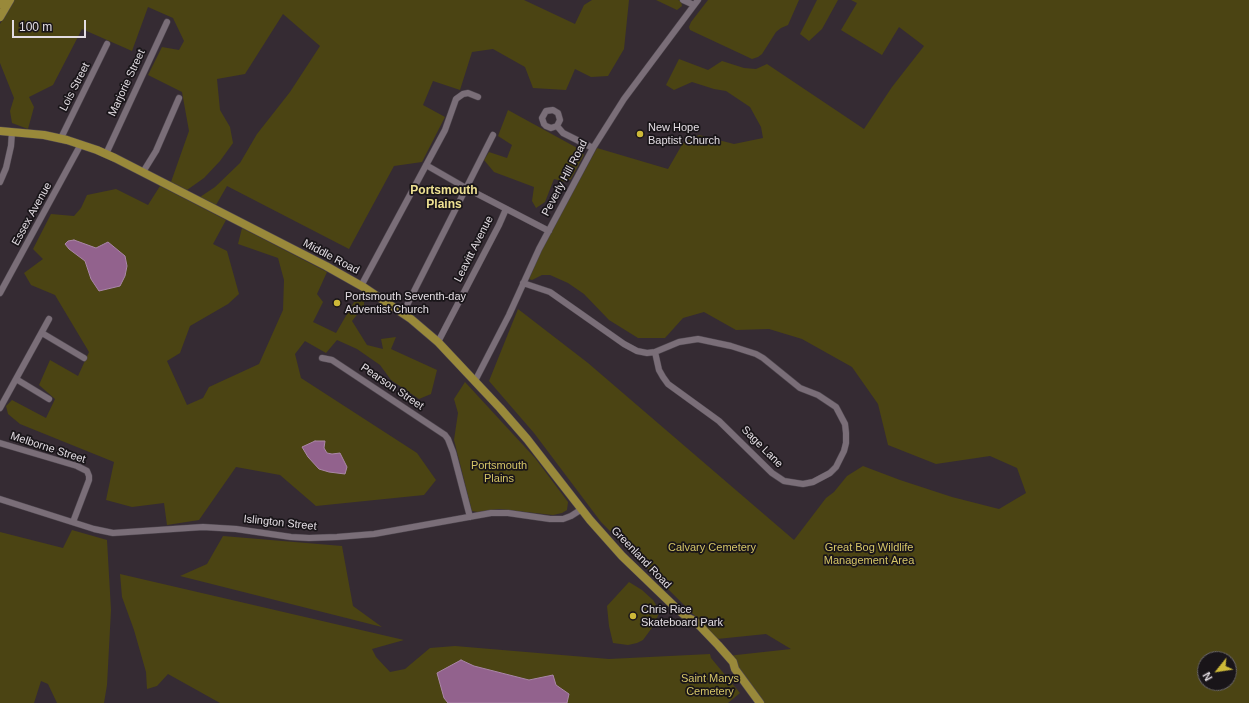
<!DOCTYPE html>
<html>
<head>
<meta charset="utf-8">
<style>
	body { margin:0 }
	#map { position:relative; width:1249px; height:703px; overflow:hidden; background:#352b33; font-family:Helvetica,sans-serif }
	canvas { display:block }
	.north { position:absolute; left:1197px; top:651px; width:40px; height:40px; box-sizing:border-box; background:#191519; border:1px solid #696569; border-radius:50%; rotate:240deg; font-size:11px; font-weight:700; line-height:16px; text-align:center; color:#e2dce2 }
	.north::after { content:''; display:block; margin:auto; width:14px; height:18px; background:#cdb938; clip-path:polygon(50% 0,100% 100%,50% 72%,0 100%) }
	.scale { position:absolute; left:12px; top:20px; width:74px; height:18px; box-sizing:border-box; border:2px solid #e2dce2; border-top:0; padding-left:5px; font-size:12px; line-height:14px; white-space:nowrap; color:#e2dce2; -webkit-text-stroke:3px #191519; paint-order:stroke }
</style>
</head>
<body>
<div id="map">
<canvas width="1249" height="703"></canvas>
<div class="north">N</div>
<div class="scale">100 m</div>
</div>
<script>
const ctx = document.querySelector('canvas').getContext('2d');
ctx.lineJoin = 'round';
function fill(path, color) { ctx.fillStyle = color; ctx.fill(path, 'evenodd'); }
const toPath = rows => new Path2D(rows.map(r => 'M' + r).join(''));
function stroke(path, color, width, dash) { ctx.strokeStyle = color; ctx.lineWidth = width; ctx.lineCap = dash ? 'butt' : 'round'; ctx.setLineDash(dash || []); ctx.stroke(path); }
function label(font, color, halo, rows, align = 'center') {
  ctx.font = font + ' Helvetica,sans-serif'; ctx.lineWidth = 3.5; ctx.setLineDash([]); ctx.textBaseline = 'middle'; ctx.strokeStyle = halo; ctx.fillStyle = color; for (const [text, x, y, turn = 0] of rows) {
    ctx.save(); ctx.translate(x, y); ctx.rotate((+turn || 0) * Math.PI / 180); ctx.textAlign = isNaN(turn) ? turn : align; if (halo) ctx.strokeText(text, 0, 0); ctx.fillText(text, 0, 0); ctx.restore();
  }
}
fill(toPath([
	[14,0,524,0,575,24,584,5,592,0,629,0,624,49,608,76,591,77,575,69,566,90,533,88,525,67,493,49,472,52,460,90,433,81,423,105,445,117,422,162,394,166,349,249,227,186,216,205,200,197,215,187,240,163,257,134,290,92,320,46,283,14,245,74,217,79,220,110,230,127,233,143,220,161,204,178,187,190,171,182,189,131,182,92,148,75,162,47,179,50,184,41,173,18,148,7,132,51,82,29,53,85,29,97,34,107,28,129,12,123,10,111,14,98,0,63,0,24],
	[656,0,678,0,681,1,682,6,677,10],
	[708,0,799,0,788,25,781,28,776,32,762,54,758,57,752,59,690,30,689,27,691,22],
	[817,0,838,0,822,29,809,41,800,34],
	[851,0,1249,0,1249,703,759,703,727,656,791,649,766,634,717,639,714,636,714,635,601,522,534,433,489,381,518,309,588,363,794,540,826,498,834,492,847,476,863,466,900,480,952,497,999,509,1026,493,1017,468,990,456,936,464,888,445,878,404,852,367,802,339,769,329,736,330,704,312,683,318,665,338,638,338,609,320,584,294,568,283,550,275,542,275,532,280,529,279,541,251,597,148,668,169,683,143,699,135,734,144,763,138,761,127,750,107,726,91,714,89,692,82,674,90,666,85,679,59,708,70,722,61,744,68,756,69,767,64,864,129,892,87,924,46,899,27,882,55,841,30,857,3],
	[1205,659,1229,659,1229,683,1205,683],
	[508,110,579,149,584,155,571,179,566,182,554,179,545,202,536,208,532,201,534,187,494,172,484,160,489,152,507,158,512,145,498,136],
	[160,186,226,220,213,244,227,251,239,294,228,304,190,326,180,353,167,361,187,405,203,398,209,387,259,364,283,310,284,280,278,258,238,244,242,228,327,272,317,294,323,302,313,322,336,333,354,302,364,301,364,306,352,321,367,345,383,349,381,339,396,337,391,349,437,370,431,394,419,399,391,380,380,365,357,349,337,340,326,353,305,341,295,354,301,378,417,453,436,480,424,495,316,506,280,475,236,467,199,520,167,525,164,503,132,507,106,500,114,462,20,424,8,414,6,406,12,400,46,418,55,399,39,385,50,360,78,376,89,352,55,295,31,285,24,273,43,259,33,249,51,214,74,216,81,208,87,195,116,189,148,205],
	[108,242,125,257,127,266,120,286,99,291,91,279,85,261,91,247,96,248,103,244],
	[324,448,327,453,332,454,308,457],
	[465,382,535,458,568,502,567,510,562,513,553,515,499,509,478,512,472,511,454,440,458,413,454,399],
	[72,530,107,540,111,610,107,685,104,703,57,703,48,684,41,681,34,703,0,703,0,532,63,548],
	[223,536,342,546,353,606,382,627,180,576,207,564],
	[120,574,404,640,372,649,376,657,390,672,405,669,430,648,455,646,609,659,710,654,711,658,740,693,728,703,567,703,569,694,555,685,553,675,529,680,474,666,461,660,444,698,448,703,220,703,168,674,157,686,147,689,146,672,134,630,122,597],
	[629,582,642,590,653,600,658,608,659,613,654,625,643,640,637,643,628,645,613,643,609,626,607,606]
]), '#4b4413');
const water = toPath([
	[74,240,96,248,108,242,125,256,127,266,125,276,120,286,99,291,91,279,85,261,69,249,65,244,68,241,74,240],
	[315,441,325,441,324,448,327,453,332,454,340,453,347,467,345,474,329,472,319,469,308,457,302,447,315,441],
	[461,660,474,666,529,680,553,675,556,685,569,694,567,703,448,703,444,698,437,673,461,660]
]);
fill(water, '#92628d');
stroke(water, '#aa87a6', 1);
const minor = toPath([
	[683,0,694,5],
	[557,126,560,120,558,113,553,110,546,111,542,118,544,124,546,126,551,128,557,126,563,133,593,148],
	[61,138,107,44],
	[106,154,167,22],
	[426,165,466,188,549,231],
	[143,172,156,151,179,98],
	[0,182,6,168,11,146,12,132],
	[523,283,550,292,624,344,637,351,647,353,655,352,679,342,698,339,731,346,756,354,763,358,800,388,818,395,836,407,845,424,846,433,846,443,844,451,836,467,830,473,813,482,803,484,784,481,772,473,719,421,668,384,663,377,659,370,655,352],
	[361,286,445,130,456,99,463,94,468,93,478,97],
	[0,293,81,144],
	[403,313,493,135],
	[42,333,84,358],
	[438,342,499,225,506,209],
	[322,358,332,360,445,435,448,439,453,452,470,517],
	[16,379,49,399],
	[475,381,509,315,539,249,593,148,624,99,698,0],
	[0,408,49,319],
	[0,443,77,466,87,471,89,476,89,480,73,522],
	[0,499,94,529,113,533,203,527,236,529,291,537,309,538,337,537,374,534,491,513,508,513,550,519,563,519,571,516,582,509]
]);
const major = toPath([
	[0,4,2,0],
	[0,17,10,0],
	[0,131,44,135,67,140,97,150,115,158,326,266,365,288,411,319,438,342,500,408,527,439,590,520,622,556,676,608,688,618,695,621,718,645,733,662,735,669,760,703]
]);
stroke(minor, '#4f474f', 7);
stroke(major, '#4f474f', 9);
stroke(minor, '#7a6e78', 6);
stroke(major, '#99893a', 8);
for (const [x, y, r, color] of [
	[640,134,4,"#cdb938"],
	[337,303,4,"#cdb938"],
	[633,616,4,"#cdb938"]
]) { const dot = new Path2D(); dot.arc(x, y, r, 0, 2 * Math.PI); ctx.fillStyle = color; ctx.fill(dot); stroke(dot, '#191519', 1.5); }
label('11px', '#e2dce2', '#191519', [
	["Marjorie Street",127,83,-65],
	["Lois Street",75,87,-63],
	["Peverly Hill Road",565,178,-62],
	["Essex Avenue",32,214,-61],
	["Leavitt Avenue",474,249,-63],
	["Middle Road",331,257,28],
	["Pearson Street",392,387,34],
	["Sage Lane",762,447,45],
	["Melborne Street",48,448,18],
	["Islington Street",280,523,6],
	["Greenland Road",641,558,46]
]);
label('11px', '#e2dce2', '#191519', [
	["New Hope",648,128],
	["Baptist Church",648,141],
	["Portsmouth Seventh-day",345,297],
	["Adventist Church",345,310],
	["Chris Rice",641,610],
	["Skateboard Park",641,623]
], 'left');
label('11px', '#d5c567', '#191519', [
	["Portsmouth",499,466],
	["Plains",499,479],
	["Calvary Cemetery",712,548],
	["Great Bog Wildlife",869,548],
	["Management Area",869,561],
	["Saint Marys",710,679],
	["Cemetery",710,692]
]);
label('bold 12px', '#eee192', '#191519', [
	["Portsmouth",444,191],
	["Plains",444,205]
]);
</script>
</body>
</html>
